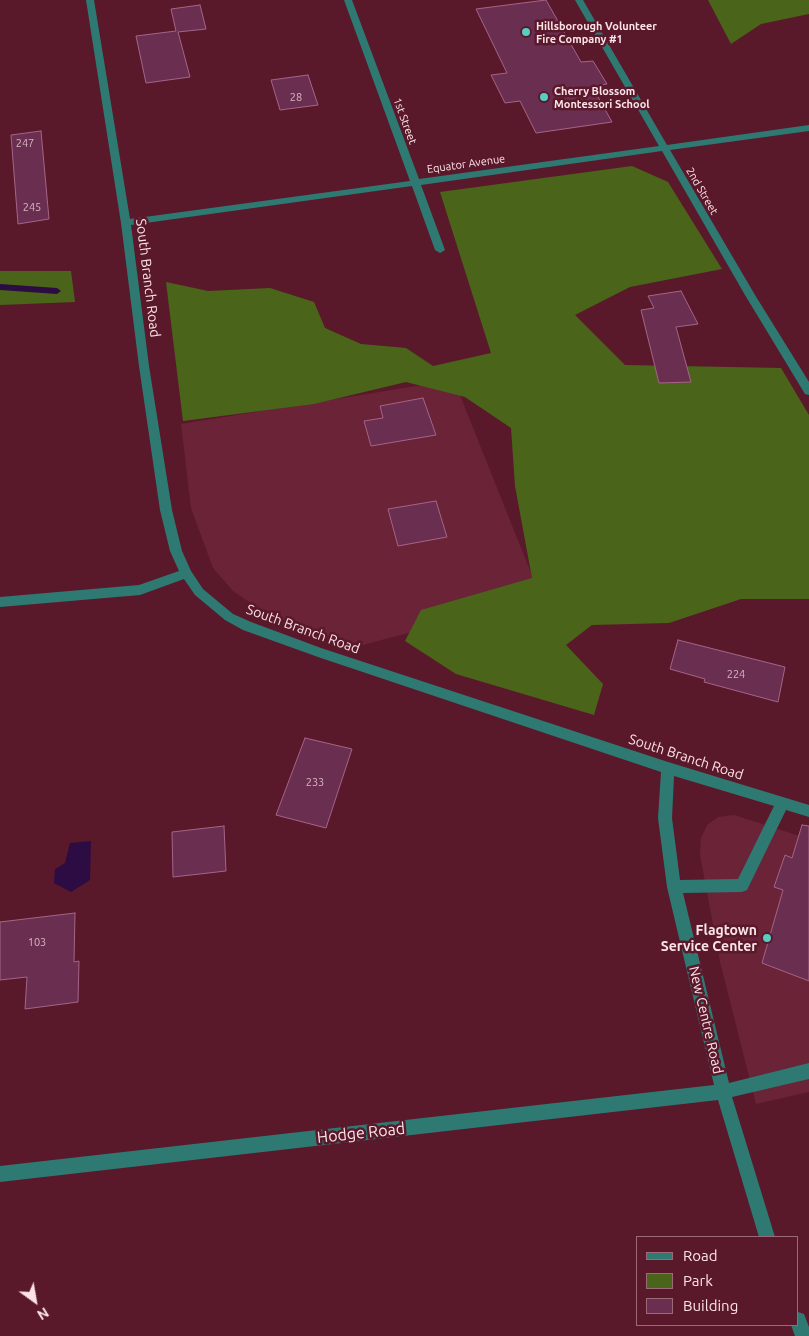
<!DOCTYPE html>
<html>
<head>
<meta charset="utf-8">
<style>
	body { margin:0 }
	#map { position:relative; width:809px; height:1336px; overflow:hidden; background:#5a192b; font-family:Ubuntu,sans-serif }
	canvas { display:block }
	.legend { position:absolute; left:636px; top:1236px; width:162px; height:90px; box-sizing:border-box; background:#5a192b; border:1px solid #9b6a76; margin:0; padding:6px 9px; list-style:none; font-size:15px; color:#fce3e7 }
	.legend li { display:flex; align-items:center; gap:10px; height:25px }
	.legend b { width:25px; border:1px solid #9b6a76 }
	.north { position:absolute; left:10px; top:1276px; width:50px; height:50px; -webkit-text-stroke:4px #5a192b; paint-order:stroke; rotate:148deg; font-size:14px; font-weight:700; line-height:20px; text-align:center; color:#fce3e7 }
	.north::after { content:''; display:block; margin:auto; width:18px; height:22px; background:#fce3e7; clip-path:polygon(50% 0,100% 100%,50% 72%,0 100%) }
</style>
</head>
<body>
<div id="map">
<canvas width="809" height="1336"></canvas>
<ul class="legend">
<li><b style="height:6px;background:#2e7a73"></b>Road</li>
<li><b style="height:14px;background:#4a6519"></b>Park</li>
<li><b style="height:14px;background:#6a2f50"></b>Building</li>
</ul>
<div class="north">N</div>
</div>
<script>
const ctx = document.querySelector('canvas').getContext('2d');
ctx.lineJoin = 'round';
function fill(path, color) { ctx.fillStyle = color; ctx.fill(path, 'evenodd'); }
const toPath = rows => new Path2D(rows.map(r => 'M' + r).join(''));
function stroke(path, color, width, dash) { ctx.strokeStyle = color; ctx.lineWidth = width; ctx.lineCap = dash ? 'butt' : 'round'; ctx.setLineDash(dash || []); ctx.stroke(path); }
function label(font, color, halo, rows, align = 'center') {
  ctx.font = font + ' Ubuntu,sans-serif'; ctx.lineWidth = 5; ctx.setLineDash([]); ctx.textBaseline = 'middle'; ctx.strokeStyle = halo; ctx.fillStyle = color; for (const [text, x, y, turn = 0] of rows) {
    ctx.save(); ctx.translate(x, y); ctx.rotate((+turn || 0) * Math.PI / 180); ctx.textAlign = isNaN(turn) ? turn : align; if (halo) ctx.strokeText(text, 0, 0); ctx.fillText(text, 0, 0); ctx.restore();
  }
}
fill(toPath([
	[454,380,541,598,359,646,297,626,258,608,233,591,213,568,191,508,181,424],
	[734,815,809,839,809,1092,756,1104,720,962,700,855,701,838,707,825,718,817]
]), '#6a2337');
fill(toPath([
	[708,0,809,0,809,14,761,24,731,44],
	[632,166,668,182,722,269,630,287,575,315,625,365,781,368,809,415,809,599,741,599,669,623,592,625,566,645,603,684,594,715,456,674,405,641,421,610,532,578,515,486,511,428,465,397,406,382,314,404,183,421,166,282,208,291,270,288,314,302,325,328,361,344,406,348,433,366,491,353,440,192],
	[0,271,71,271,75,302,0,305]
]), '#4a6519');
fill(toPath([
	[91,841,90,880,71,892,54,883,55,869,65,863,70,843]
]), '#2c0c43');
fill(toPath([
	[0,284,57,288,61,291,57,294,0,290,0,284]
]), '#2c0c43');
const building = toPath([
	[546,0,581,62,593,61,607,84,592,86,612,122,536,133,520,101,505,103,491,75,507,73,476,9,546,0],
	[200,5,206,29,178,32,190,77,146,83,136,36,176,31,171,9,200,5],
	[308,75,318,105,280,110,271,80,308,75],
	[41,131,49,219,18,224,11,135,41,131],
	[681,291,698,324,676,327,691,382,659,383,641,310,654,308,648,296,681,291],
	[423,398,436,435,371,446,364,421,383,418,380,406,423,398],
	[436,501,447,537,398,546,388,509,436,501],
	[678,640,785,667,778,702,704,682,705,679,670,669,678,640],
	[305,738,352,749,326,828,276,815,305,738],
	[802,825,809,826,809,981,762,963,783,890,774,887,785,855,792,858,802,825],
	[224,826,226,871,173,877,172,832,224,826],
	[75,913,74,962,79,961,78,1002,25,1009,27,977,0,980,0,922,75,913]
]);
fill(building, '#6a2f50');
stroke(building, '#a56487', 1);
fill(toPath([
	[86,0,94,0,130,219,410,181,344,0,352,0,419,179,659,146,575,0,583,0,667,145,809,125,809,131,670,150,755,295,809,382,809,395,805,394,745,295,662,151,421,185,445,250,440,253,435,250,412,186,131,225,149,366,172,510,182,551,191,571,203,589,233,614,251,622,321,648,668,762,809,805,809,817,786,810,747,890,742,892,683,893,729,1083,809,1063,809,1079,732,1097,775,1237,759,1237,718,1100,0,1182,0,1166,714,1085,667,887,658,818,661,772,318,657,243,630,225,620,195,595,184,579,140,595,0,607,0,597,139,585,179,571,170,551,160,510,139,366,121,223,86,0],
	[674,776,774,806,738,879,680,880,672,818,674,776],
	[798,1312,804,1314,809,1327,809,1336,795,1336,791,1325,798,1325,798,1312]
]), '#2e7a73');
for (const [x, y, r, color] of [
	[526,32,5,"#56cec3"],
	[544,97,5,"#56cec3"],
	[767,938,5,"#56cec3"]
]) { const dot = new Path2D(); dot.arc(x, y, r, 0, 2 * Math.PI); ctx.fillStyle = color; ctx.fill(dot); stroke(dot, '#5a192b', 2); }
label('bold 11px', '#fce3e7', '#5a192b', [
	["Hillsborough Volunteer",536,26],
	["Fire Company #1",536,39],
	["Cherry Blossom",554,91],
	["Montessori School",554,104]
], 'left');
label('11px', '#d8b6c1', null, [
	["28",296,97],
	["247",25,143],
	["245",32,207],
	["224",736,674],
	["233",315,782],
	["103",37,942]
]);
label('11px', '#fce3e7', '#5a192b', [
	["1st Street",405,121,70],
	["Equator Avenue",466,164,-8],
	["2nd Street",702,191,60]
]);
label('14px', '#fce3e7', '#5a192b', [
	["South Branch Road",148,278,83],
	["South Branch Road",303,629,20],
	["South Branch Road",686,757,18],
	["New Centre Road",706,1020,77]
]);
label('bold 14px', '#fce3e7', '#5a192b', [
	["Flagtown",757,930],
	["Service Center",757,946]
], 'right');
label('16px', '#fce3e7', '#5a192b', [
	["Hodge Road",361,1133,-6]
]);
</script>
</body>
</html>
